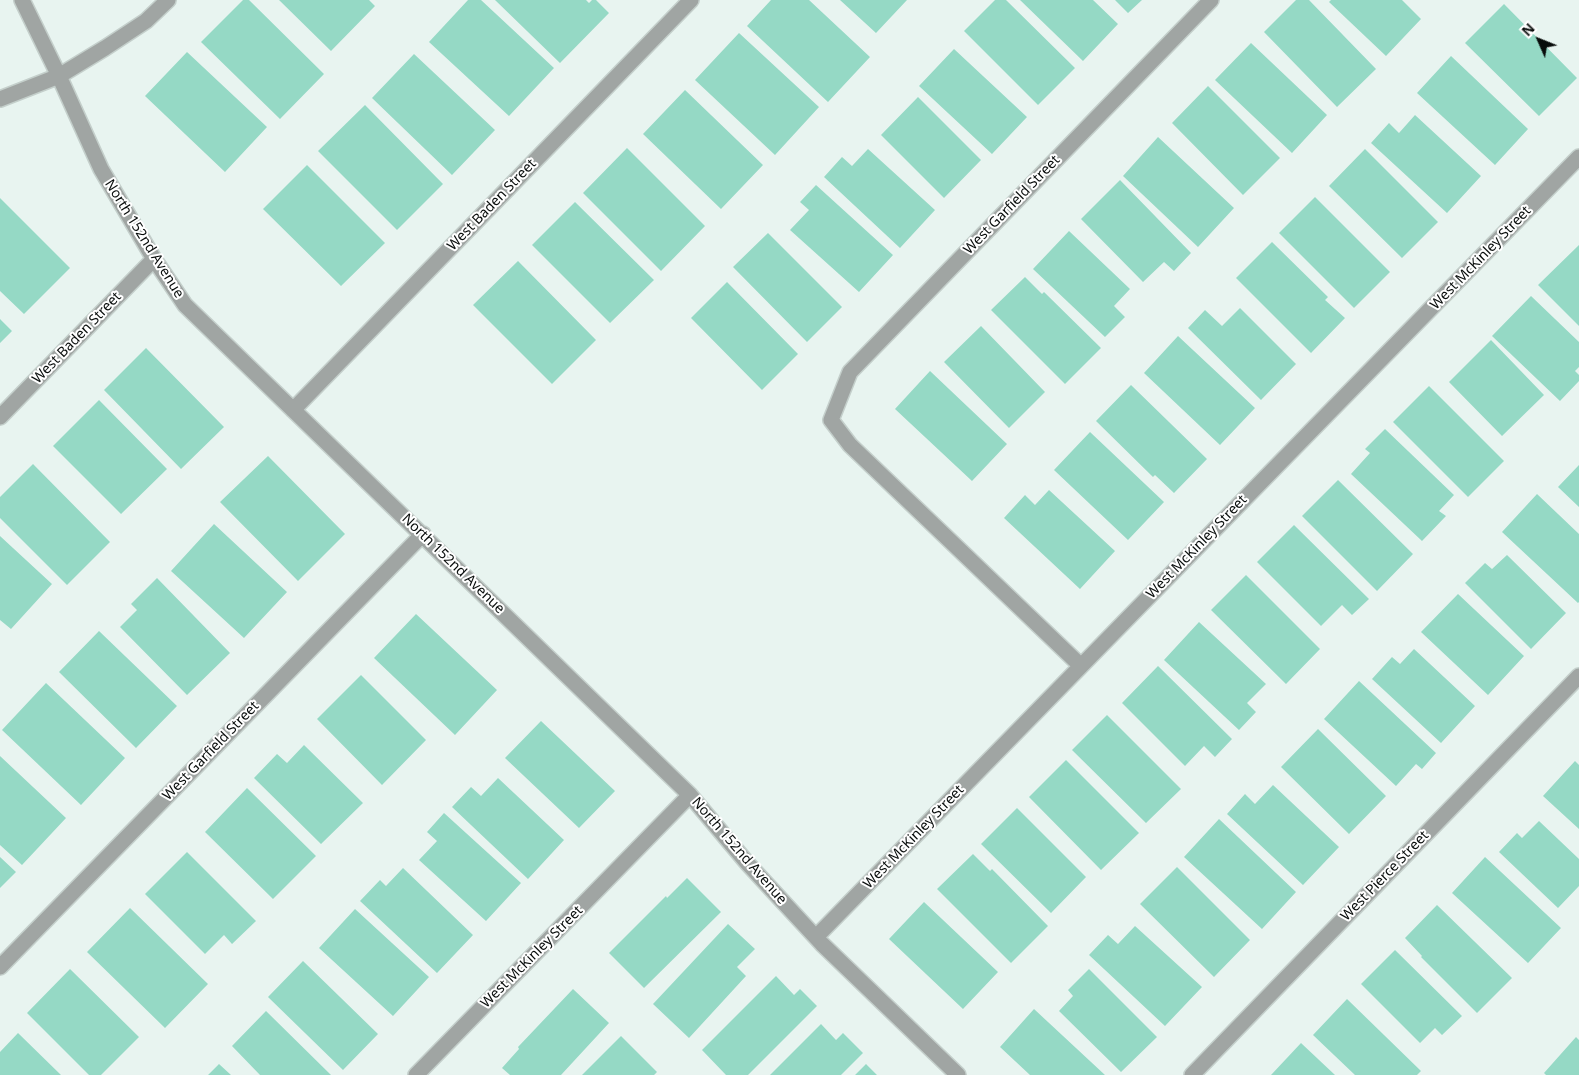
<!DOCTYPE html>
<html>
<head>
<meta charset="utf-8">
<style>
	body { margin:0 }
	#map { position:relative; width:1579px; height:1075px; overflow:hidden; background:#e8f4f0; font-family:"Noto Sans",sans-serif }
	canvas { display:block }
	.north { position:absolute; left:1514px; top:15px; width:50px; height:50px; -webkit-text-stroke:4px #fff; paint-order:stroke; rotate:314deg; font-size:14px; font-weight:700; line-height:20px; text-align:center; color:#080c0b }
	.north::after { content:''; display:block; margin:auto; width:18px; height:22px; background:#080c0b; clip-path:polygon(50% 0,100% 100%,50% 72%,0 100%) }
</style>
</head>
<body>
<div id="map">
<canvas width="1579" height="1075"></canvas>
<div class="north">N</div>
</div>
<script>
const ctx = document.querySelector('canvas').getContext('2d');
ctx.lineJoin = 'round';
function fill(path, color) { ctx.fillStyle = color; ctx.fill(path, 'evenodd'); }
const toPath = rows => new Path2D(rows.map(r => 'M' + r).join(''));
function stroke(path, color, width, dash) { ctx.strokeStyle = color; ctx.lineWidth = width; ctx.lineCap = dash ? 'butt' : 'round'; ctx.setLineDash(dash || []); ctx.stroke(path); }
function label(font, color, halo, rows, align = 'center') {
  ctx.font = font + ' "Noto Sans",sans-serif'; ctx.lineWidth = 4; ctx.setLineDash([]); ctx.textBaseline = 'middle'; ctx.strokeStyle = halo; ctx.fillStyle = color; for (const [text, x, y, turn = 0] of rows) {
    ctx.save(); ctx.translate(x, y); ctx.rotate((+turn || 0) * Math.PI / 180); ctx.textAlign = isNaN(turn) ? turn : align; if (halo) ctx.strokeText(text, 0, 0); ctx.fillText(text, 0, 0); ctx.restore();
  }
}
fill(toPath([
	[243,0,249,0,324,74,280,119,201,42],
	[279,0,369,0,375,6,331,51],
	[468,0,481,0,554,68,509,116,429,42],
	[495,0,586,0,589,3,592,0,596,0,609,13,560,63],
	[771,0,809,0,870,57,828,102,747,26],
	[840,0,907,0,876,33],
	[995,0,1006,0,1075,68,1038,105,964,31],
	[1020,0,1093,0,1118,24,1083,61],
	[1115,0,1142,0,1128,13],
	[1296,0,1309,0,1376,69,1337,107,1264,32],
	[1331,0,1402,0,1421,19,1386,56,1329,2],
	[1504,4,1577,78,1539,116,1465,43],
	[739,33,819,107,775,155,695,80],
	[1251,43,1327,115,1292,153,1215,80],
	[954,49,1027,117,992,154,919,86],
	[187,52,267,127,225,172,145,96],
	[414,54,495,130,452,175,372,98],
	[1451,56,1528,129,1495,165,1417,93],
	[1208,86,1280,158,1243,195,1172,123],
	[685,90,763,165,721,209,643,134],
	[918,97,981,160,944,198,881,135],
	[365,105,443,184,397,230,318,151],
	[1415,115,1481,176,1447,213,1371,143,1389,123,1399,133],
	[1158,137,1234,208,1198,247,1123,176],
	[627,148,705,226,661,271,583,193],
	[868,149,935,210,900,248,824,177,842,157,852,166],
	[1365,149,1438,222,1402,258,1329,186],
	[307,165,385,243,341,286,263,209],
	[1120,180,1191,253,1174,271,1164,262,1143,282,1081,219],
	[816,185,893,255,859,292,790,230,809,210,800,202],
	[1315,197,1390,272,1354,308,1279,233],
	[0,198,70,268,24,314,0,291],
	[575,202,654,280,610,323,532,245],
	[1069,231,1130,289,1114,306,1125,317,1105,337,1033,269],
	[768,233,842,307,807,342,733,267],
	[1272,242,1328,297,1325,300,1345,318,1311,353,1236,278],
	[1579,245,1579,326,1538,285],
	[518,261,596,340,552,384,473,305],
	[1025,277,1042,294,1044,292,1101,348,1065,384,991,310],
	[727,282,798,354,762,390,691,318],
	[1531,296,1579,342,1579,367,1575,371,1579,375,1579,381,1560,401,1492,336],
	[1240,308,1296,364,1261,400,1188,328,1205,310,1222,326],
	[0,319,12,331,0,343],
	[981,326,1045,392,1009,428,944,362],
	[1178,336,1255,408,1220,445,1144,373],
	[1491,340,1544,395,1502,436,1449,382],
	[146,348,224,427,181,469,104,390],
	[930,371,1007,444,972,481,895,409],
	[1131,385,1207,459,1174,493,1155,475,1153,477,1096,421],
	[1429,386,1504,461,1468,497,1393,422],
	[99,400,167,469,121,514,53,446],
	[1385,429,1454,495,1439,511,1446,516,1422,541,1351,474,1370,453,1365,449],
	[1090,432,1164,502,1128,540,1054,470],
	[268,456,345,534,298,581,220,502],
	[33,464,110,542,67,585,0,518,0,497],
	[1579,465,1579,507,1558,487],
	[1338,480,1413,554,1377,591,1302,516],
	[1049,490,1115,551,1080,589,1004,518,1025,495,1035,505],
	[1537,494,1579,534,1579,602,1578,603,1502,532],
	[214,524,287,592,244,638,171,571],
	[1294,525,1369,599,1352,615,1342,605,1321,626,1257,562],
	[0,536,52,584,11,629,0,620],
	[1507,555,1566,613,1531,649,1465,583,1485,563,1492,569],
	[1246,575,1320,649,1286,684,1211,610],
	[157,578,230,653,187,695,120,627,137,610,131,604],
	[1458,594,1524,656,1488,695,1421,632],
	[416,614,497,690,455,735,374,658],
	[1199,622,1266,684,1247,703,1256,712,1239,730,1164,660],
	[99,631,177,706,136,748,59,672],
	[1414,649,1475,706,1441,743,1372,679,1392,657,1400,664],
	[1158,666,1232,739,1215,757,1204,746,1185,766,1122,703],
	[361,675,426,740,382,785,317,719],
	[1359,681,1436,753,1422,769,1416,764,1396,786,1324,719],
	[46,683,125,758,81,805,2,730],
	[1107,715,1181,789,1146,823,1072,750],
	[541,721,615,791,579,828,505,758],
	[1318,729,1386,796,1349,834,1281,767],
	[304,745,363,803,321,844,254,778,277,754,287,763],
	[0,756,66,818,22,865,0,845],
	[1066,760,1139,833,1101,870,1029,797],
	[1575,761,1579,765,1579,829,1543,796],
	[498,778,564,840,528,879,452,807,471,787,481,796],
	[1273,785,1339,847,1303,885,1227,814,1245,794,1255,804],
	[247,788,316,856,273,899,205,832],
	[1017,808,1086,877,1051,913,981,844],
	[444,813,521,883,486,921,419,860,437,841,427,832],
	[1219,819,1296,892,1262,929,1184,857],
	[1539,821,1579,859,1579,886,1558,908,1499,852,1517,833,1522,838],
	[187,852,256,921,232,944,224,935,205,954,145,894],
	[973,854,990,871,992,869,1048,926,1011,963,937,889],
	[0,857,16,872,0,888],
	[1485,857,1561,928,1528,963,1452,893],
	[1177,867,1250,940,1214,977,1140,904],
	[403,868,473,935,437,973,360,901,380,880,386,886],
	[687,878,721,912,644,988,609,953,666,896,667,898],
	[924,902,998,972,963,1009,889,939],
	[1437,905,1512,978,1477,1013,1421,957,1422,956,1405,938],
	[130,908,208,984,165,1028,87,952],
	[355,909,429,977,393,1016,319,948],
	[728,924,755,949,737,967,746,976,689,1038,653,1004],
	[1135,926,1202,987,1165,1026,1089,955,1108,935,1118,944],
	[1395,950,1462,1016,1442,1035,1435,1028,1420,1043,1361,984],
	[303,961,378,1034,343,1070,268,997],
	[70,969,139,1037,101,1075,89,1075,27,1013],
	[1089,969,1157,1037,1121,1072,1059,1011,1073,996,1068,990],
	[776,976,794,995,800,989,817,1006,748,1075,726,1075,702,1050],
	[573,989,609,1023,561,1075,510,1075,502,1068,519,1049,518,1047],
	[1347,999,1421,1071,1417,1075,1355,1075,1313,1035],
	[1034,1009,1105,1075,1030,1075,1000,1047],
	[266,1011,331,1075,260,1075,232,1046],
	[821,1024,836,1040,843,1033,863,1053,841,1075,770,1075],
	[18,1033,61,1075,0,1075,0,1052],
	[621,1036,657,1072,654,1075,582,1075],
	[1576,1037,1579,1040,1579,1075,1546,1075,1544,1073],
	[1301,1043,1335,1075,1271,1075],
	[219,1064,231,1075,208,1075],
	[866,1064,877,1075,855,1075]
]), '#95d9c5');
const minor = toPath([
	[22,0,59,76,101,169,154,259,185,305,690,795,748,864,822,944,958,1075],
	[0,99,59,76,105,48,146,21,168,0],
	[293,410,691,0],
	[0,417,154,259],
	[1081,666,850,445,831,420,850,372,1211,0],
	[816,937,1579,157],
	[0,967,423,534],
	[416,1075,690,795],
	[1192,1075,1579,676]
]);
stroke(minor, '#c4cfcb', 18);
stroke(minor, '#a0a5a3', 15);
label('14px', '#080c0b', '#fff', [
	["West Baden Street",492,205,-46],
	["West Garfield Street",1012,205,-46],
	["North 152nd Avenue",144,239,58],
	["West McKinley Street",1481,258,-46],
	["West Baden Street",77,338,-46],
	["West McKinley Street",1197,547,-46],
	["North 152nd Avenue",453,564,44],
	["West Garfield Street",211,751,-46],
	["West McKinley Street",914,837,-46],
	["North 152nd Avenue",739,851,49],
	["West Pierce Street",1385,876,-46],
	["West McKinley Street",532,957,-45]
]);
</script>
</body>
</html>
